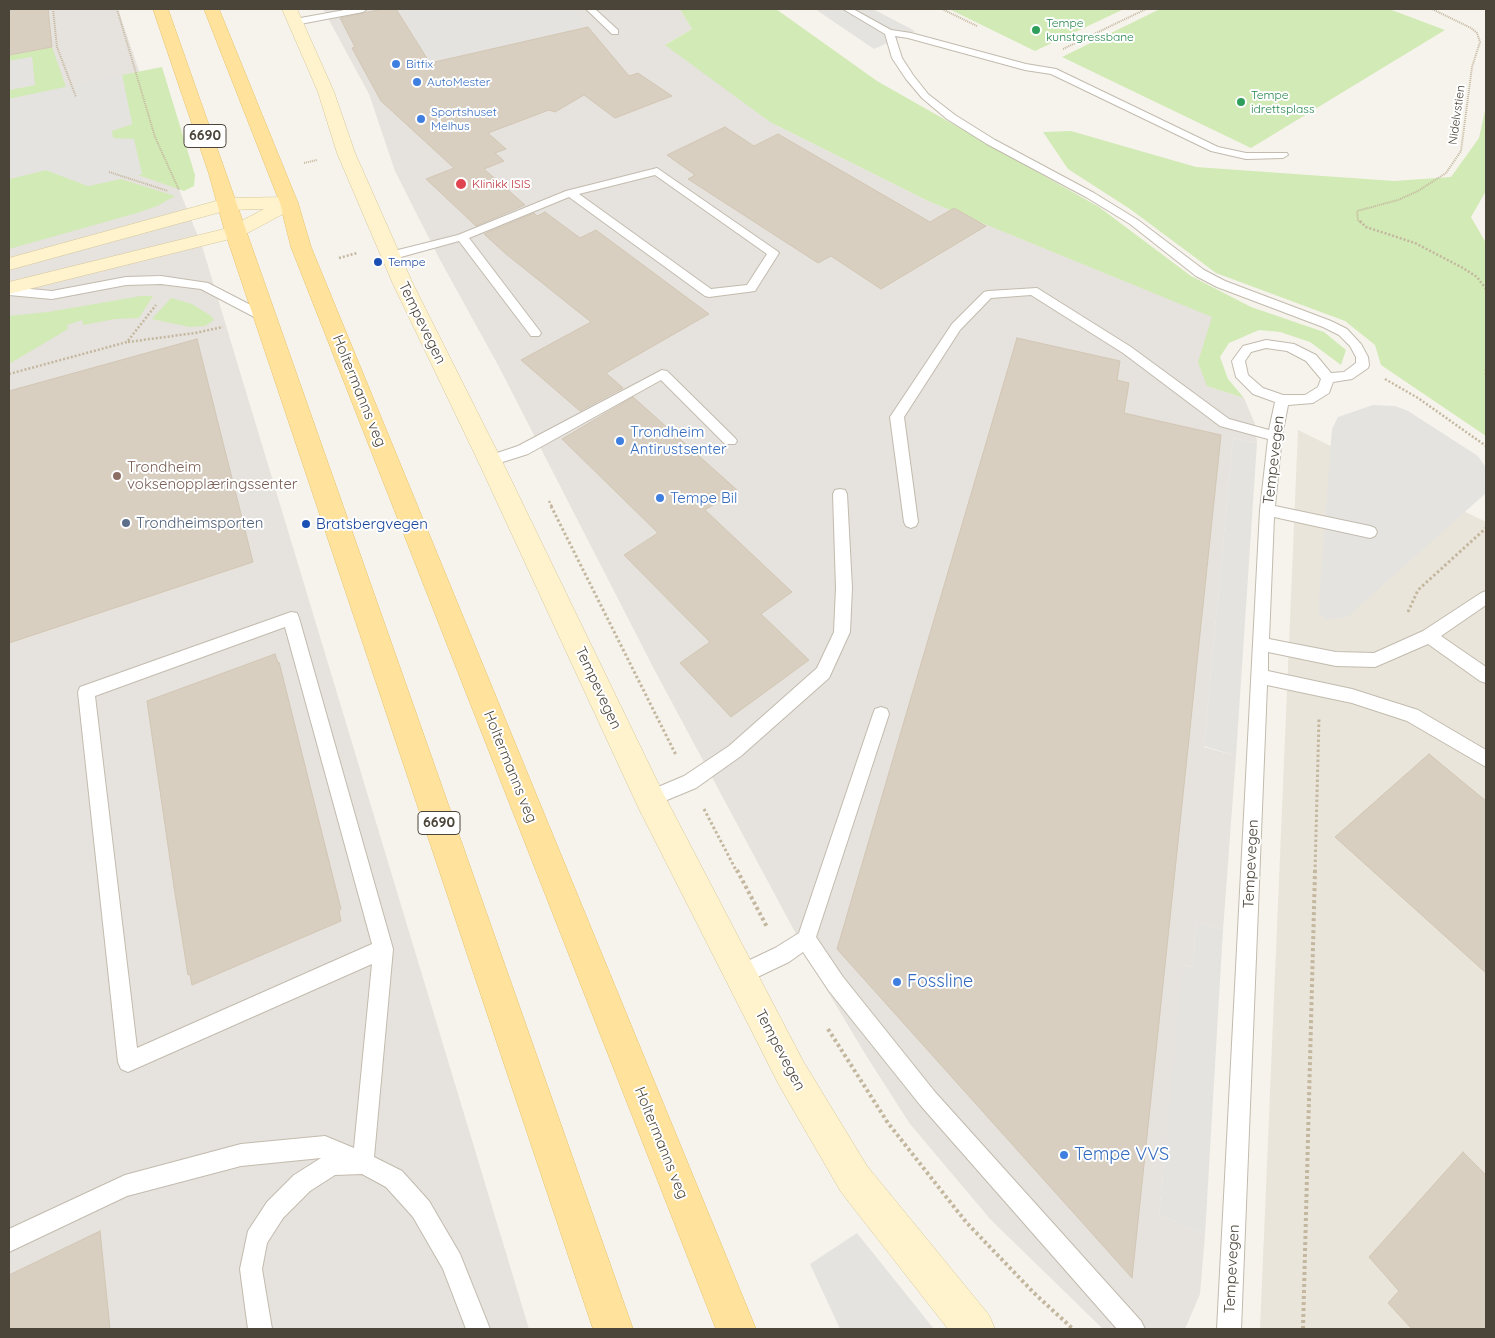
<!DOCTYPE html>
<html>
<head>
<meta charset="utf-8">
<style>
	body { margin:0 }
	#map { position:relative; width:1495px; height:1338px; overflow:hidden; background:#f6f3ec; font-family:Quicksand,sans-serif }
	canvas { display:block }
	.frame { position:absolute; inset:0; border:10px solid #4b4439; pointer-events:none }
</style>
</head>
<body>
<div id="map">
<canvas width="1495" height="1338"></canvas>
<div class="frame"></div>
</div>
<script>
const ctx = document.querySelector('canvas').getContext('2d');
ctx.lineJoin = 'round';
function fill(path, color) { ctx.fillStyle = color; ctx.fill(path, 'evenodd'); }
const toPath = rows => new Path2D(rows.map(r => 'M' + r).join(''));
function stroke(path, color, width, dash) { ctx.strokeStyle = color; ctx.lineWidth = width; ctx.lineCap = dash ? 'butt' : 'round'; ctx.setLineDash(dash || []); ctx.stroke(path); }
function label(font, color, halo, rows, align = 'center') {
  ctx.font = font + ' Quicksand,sans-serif'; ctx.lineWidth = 4; ctx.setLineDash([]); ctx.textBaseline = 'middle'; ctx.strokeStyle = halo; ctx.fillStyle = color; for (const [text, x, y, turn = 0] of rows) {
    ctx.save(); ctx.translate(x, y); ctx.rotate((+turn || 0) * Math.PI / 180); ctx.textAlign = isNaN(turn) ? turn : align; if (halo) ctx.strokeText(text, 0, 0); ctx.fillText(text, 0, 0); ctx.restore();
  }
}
fill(toPath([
	[1298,430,1486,522,1486,1329,1260,1329]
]), '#eae5da');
fill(toPath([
	[9,9,118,9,182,197,202,246,529,1329,9,1329],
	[323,9,680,9,692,29,666,44,770,122,928,201,1213,317,1207,386,1244,398,1255,424,1257,443,1233,438,1204,747,1236,756,1223,930,1196,922,1193,967,1184,965,1159,1214,1205,1235,1200,1294,1185,1329,1103,1329,991,1220,910,1124,867,1057,818,975,654,669,498,365,439,258,395,171,369,94]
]), '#e6e2dd');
fill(toPath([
	[680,9,776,9,877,81,1099,207,1191,276,1251,307,1324,332,1346,350,1341,365,1310,342,1280,332,1259,330,1229,343,1220,357,1228,379,1244,398,1207,386,1198,362,1212,317,928,201,770,122,665,45,692,29],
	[949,9,1124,9,1035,51],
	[1160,9,1389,9,1445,30,1251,148,1062,57],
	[52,47,66,87,9,99,9,90,34,85,32,57,9,61,9,55],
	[162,67,195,175,194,186,184,191,138,175,142,174,113,138,111,131,132,124,122,75],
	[1486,106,1486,191,1471,217,1486,243,1486,436,1381,365,1375,345,1345,321,1216,273,1130,209,1068,169,1043,132,1071,131,1196,167,1394,181,1451,177,1479,138],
	[46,170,88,186,121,179,175,196,157,206,137,213,9,249,9,179],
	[141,296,153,296,139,318,115,319,83,325,82,320,67,325,68,329,9,364,9,316,48,312],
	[171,298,192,304,211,316,214,320,205,326,190,327,152,319]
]), '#d2eab5');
fill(toPath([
	[398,9,571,9,590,30,429,65],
	[815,9,873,9,915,31,874,49],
	[32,57,35,85,9,90,9,61],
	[122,75,132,124,112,131,113,138,134,139,142,174,88,186,46,170,9,179,9,99],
	[1373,405,1395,406,1408,411,1478,456,1486,468,1486,493,1347,617,1327,620,1318,613,1332,429,1338,417],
	[1233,438,1257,443,1236,756,1204,746],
	[1196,922,1223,930,1205,1235,1159,1214,1183,965,1193,967],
	[857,1233,934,1329,840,1329,810,1264]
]), '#e5e3e0');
const building = toPath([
	[9,9,48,9,52,47,9,55,9,9],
	[383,9,396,9,430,63,588,27,629,76,638,73,672,96,615,118,584,95,555,112,549,110,488,133,506,149,495,153,504,161,484,169,525,205,476,226,426,179,454,168,381,101,352,48,355,47,340,18,383,9],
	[725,127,754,146,778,134,930,222,954,208,986,226,881,289,831,256,818,263,688,179,695,175,667,155,725,127],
	[545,212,580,238,596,230,709,314,606,373,623,388,580,411,521,360,591,322,506,254,484,234,534,213,537,216,545,212],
	[1017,338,1120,361,1117,380,1129,383,1124,413,1221,435,1132,1278,837,949,1017,338],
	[197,339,253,562,9,643,9,391,197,339],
	[633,397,737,490,705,510,792,592,761,614,809,660,731,717,680,663,710,642,624,555,658,533,562,439,633,397],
	[275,654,278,663,279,662,341,909,339,911,341,921,192,985,190,974,188,975,174,887,147,701,275,654],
	[1429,754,1486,801,1486,973,1335,837,1429,754],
	[1463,1152,1486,1175,1486,1329,1412,1329,1388,1303,1399,1291,1369,1257,1463,1152],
	[100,1231,110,1329,9,1329,9,1275,100,1231]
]);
fill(building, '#d8cfc1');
stroke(building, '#d3c7b4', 1);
const lane = toPath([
	[350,9,367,9,363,12,295,25,290,22,295,19,350,9],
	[586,9,595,9,618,30,618,34,612,34,586,9],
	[843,9,853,9,891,30,911,33,1026,64,1056,69,1218,147,1246,153,1287,153,1288,155,1283,158,1246,159,1211,151,1051,74,1025,70,908,38,895,36,902,58,913,75,928,94,955,115,995,140,1094,193,1138,220,1204,270,1225,281,1331,321,1347,329,1361,344,1368,357,1369,365,1368,368,1352,379,1333,382,1329,393,1313,403,1288,405,1282,436,1275,506,1370,526,1375,528,1377,532,1375,536,1370,538,1274,517,1269,639,1336,652,1374,653,1423,631,1481,593,1486,591,1486,605,1441,636,1486,667,1486,683,1480,681,1428,644,1375,667,1336,666,1268,652,1268,671,1352,689,1418,710,1486,750,1486,767,1407,721,1352,703,1267,685,1241,1329,1217,1329,1260,510,1268,439,1220,426,1123,353,1031,295,991,298,960,330,904,417,918,522,916,526,911,528,906,526,904,522,890,417,952,324,984,292,988,291,1037,288,1131,347,1229,419,1269,430,1275,402,1253,394,1236,377,1232,361,1243,346,1266,340,1294,344,1316,355,1331,373,1344,372,1356,363,1356,357,1350,346,1339,335,1323,327,1217,287,1196,276,1130,224,1086,197,987,144,947,119,922,98,906,79,892,58,885,34,843,9],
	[1266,348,1287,351,1306,361,1321,379,1318,387,1305,395,1283,395,1263,388,1248,375,1245,361,1251,352,1266,348],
	[657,168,777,251,779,253,755,291,709,297,705,296,569,197,469,238,539,330,541,333,539,336,531,336,459,241,390,260,384,256,386,253,458,235,566,191,657,168],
	[655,175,767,254,747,285,711,289,579,194,655,175],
	[161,276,208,283,268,314,270,317,268,320,260,320,201,289,161,284,126,285,52,299,9,295,9,287,52,291,126,277,161,276],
	[662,370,667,371,735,438,737,441,735,444,725,444,661,380,528,454,490,466,485,465,483,461,485,457,518,446,662,370],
	[840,489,845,490,847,494,852,588,850,632,829,678,741,756,696,788,650,807,644,805,641,799,644,793,684,776,729,746,817,668,834,632,836,588,833,494,835,490,840,489],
	[291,612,297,613,299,618,393,949,374,1157,402,1171,429,1201,460,1254,490,1329,466,1329,443,1269,413,1217,386,1187,362,1174,335,1175,310,1191,283,1218,267,1243,262,1269,272,1329,248,1329,240,1269,248,1231,267,1202,294,1175,321,1158,241,1166,127,1196,9,1252,9,1229,125,1175,241,1144,325,1136,354,1148,372,964,128,1072,121,1069,118,1062,78,692,80,687,291,612],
	[285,627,372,944,137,1048,95,696,285,627],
	[881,707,887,709,889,714,816,937,843,977,935,1092,1141,1321,1145,1329,1117,1329,921,1106,829,991,803,952,789,962,747,982,740,985,733,982,730,975,733,968,775,948,799,933,873,714,875,709,881,707]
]);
const secondary = toPath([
	[282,9,297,9,334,92,355,153,413,284,502,461,661,789,803,1061,867,1166,989,1315,995,1329,948,1329,841,1192,779,1085,639,809,478,461,393,284,337,153,318,92,282,9],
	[289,197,296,199,298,203,296,207,242,236,9,294,9,282,228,228,264,209,228,210,9,270,9,258,227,198,289,197]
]);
const primary = toPath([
	[153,9,168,9,633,1329,593,1329,225,232,209,174,153,9],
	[204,9,219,9,298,203,311,247,756,1329,716,1329,291,247,280,203,204,9]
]);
stroke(lane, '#c2bbae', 2);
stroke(secondary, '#d6c79b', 1);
stroke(primary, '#e6c16a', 1);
stroke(toPath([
	[53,9,57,47,76,97],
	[117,9,155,137,179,190],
	[942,9,977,26],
	[1063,49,1146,9],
	[304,163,317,160],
	[109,172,168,191],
	[1361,223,1358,220,1357,211,1398,200,1418,191,1446,173,1461,151,1472,67,1480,42,1477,33,1471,28,1432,9]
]), '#c4b79f', 2, [1, 1]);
stroke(toPath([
	[1360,221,1366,227,1415,243,1463,268,1477,277,1486,289],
	[339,258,357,253],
	[128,342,195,333,223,327],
	[1486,369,1486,375],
	[9,374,127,342,156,305],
	[1385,379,1418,398,1486,446],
	[549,501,552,507]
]), '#c4b79f', 2.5, [2, 2]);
stroke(toPath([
	[551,506,676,755],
	[1408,612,1418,590,1486,528],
	[704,809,737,872],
	[1315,872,1319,718]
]), '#c4b79f', 3, [2.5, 2.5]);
stroke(toPath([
	[737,870,767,927],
	[828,1029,888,1123,966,1222,1034,1293,1073,1329],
	[1303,1329,1315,870]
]), '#c4b79f', 4, [3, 3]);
fill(lane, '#fff');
fill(secondary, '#fff3cd');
fill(primary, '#ffe39c');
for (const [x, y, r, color] of [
	[1036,30,5,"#2e9e5b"],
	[396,64,5,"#3f7fe0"],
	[417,82,5,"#3f7fe0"],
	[1241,102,5,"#2e9e5b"],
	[421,119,5,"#3f7fe0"],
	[461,184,6,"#e0444e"],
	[378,262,5,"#1a4fb4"],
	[620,441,5,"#3f7fe0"],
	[117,476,5,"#8d6e63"],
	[660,498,5,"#3f7fe0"],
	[126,523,5,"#5c6f8a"],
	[306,524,5,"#1a4fb4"],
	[897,982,5,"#3f7fe0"],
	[1064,1155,5,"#3f7fe0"]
]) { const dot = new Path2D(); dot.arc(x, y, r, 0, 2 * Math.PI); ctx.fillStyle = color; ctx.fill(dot); stroke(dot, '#fff', 2); }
label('12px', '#27864d', '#fff', [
	["Tempe",1046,23],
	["kunstgressbane",1046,37],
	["Tempe",1251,95],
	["idrettsplass",1251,109]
], 'left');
label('12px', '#366cbe', '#fff', [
	["Bitfix",406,64],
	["AutoMester",427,82],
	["Sportshuset",431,112],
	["Melhus",431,126]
], 'left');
label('12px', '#4b4439', '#fff', [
	["Nidelvstien",1457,115,-82]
]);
label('12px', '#be3a42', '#fff', [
	["Klinikk ISIS",472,184]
], 'left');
label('12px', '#164399', '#fff', [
	["Tempe",388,262]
], 'left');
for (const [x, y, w] of [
	[205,136,42],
	[439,823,42]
]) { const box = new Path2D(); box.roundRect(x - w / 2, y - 11.5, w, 23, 4); ctx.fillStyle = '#fff'; ctx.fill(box); stroke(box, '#4b4439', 1); }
label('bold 14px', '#4b4439', null, [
	["6690",205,136],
	["6690",439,823]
]);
label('15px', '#4b4439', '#fff', [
	["Tempevegen",422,323,64],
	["Holtermanns veg",359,391,68],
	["Tempevegen",1274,460,-83],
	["Tempevegen",598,688,65],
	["Holtermanns veg",510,767,68],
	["Tempevegen",1251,864,-87],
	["Tempevegen",780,1050,62],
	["Holtermanns veg",661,1143,68],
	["Tempevegen",1232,1269,-87]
]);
label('15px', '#366cbe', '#fff', [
	["Trondheim",630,432],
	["Antirustsenter",630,449],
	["Tempe Bil",670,498]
], 'left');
label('15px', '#785e54', '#fff', [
	["Trondheim",127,467],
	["voksenopplæringssenter",127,484]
], 'left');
label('15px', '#4e5e75', '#fff', [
	["Trondheimsporten",136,523]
], 'left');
label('15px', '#164399', '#fff', [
	["Bratsbergvegen",316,524]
], 'left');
label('18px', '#366cbe', '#fff', [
	["Fossline",907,982],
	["Tempe VVS",1074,1155]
], 'left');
</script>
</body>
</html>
